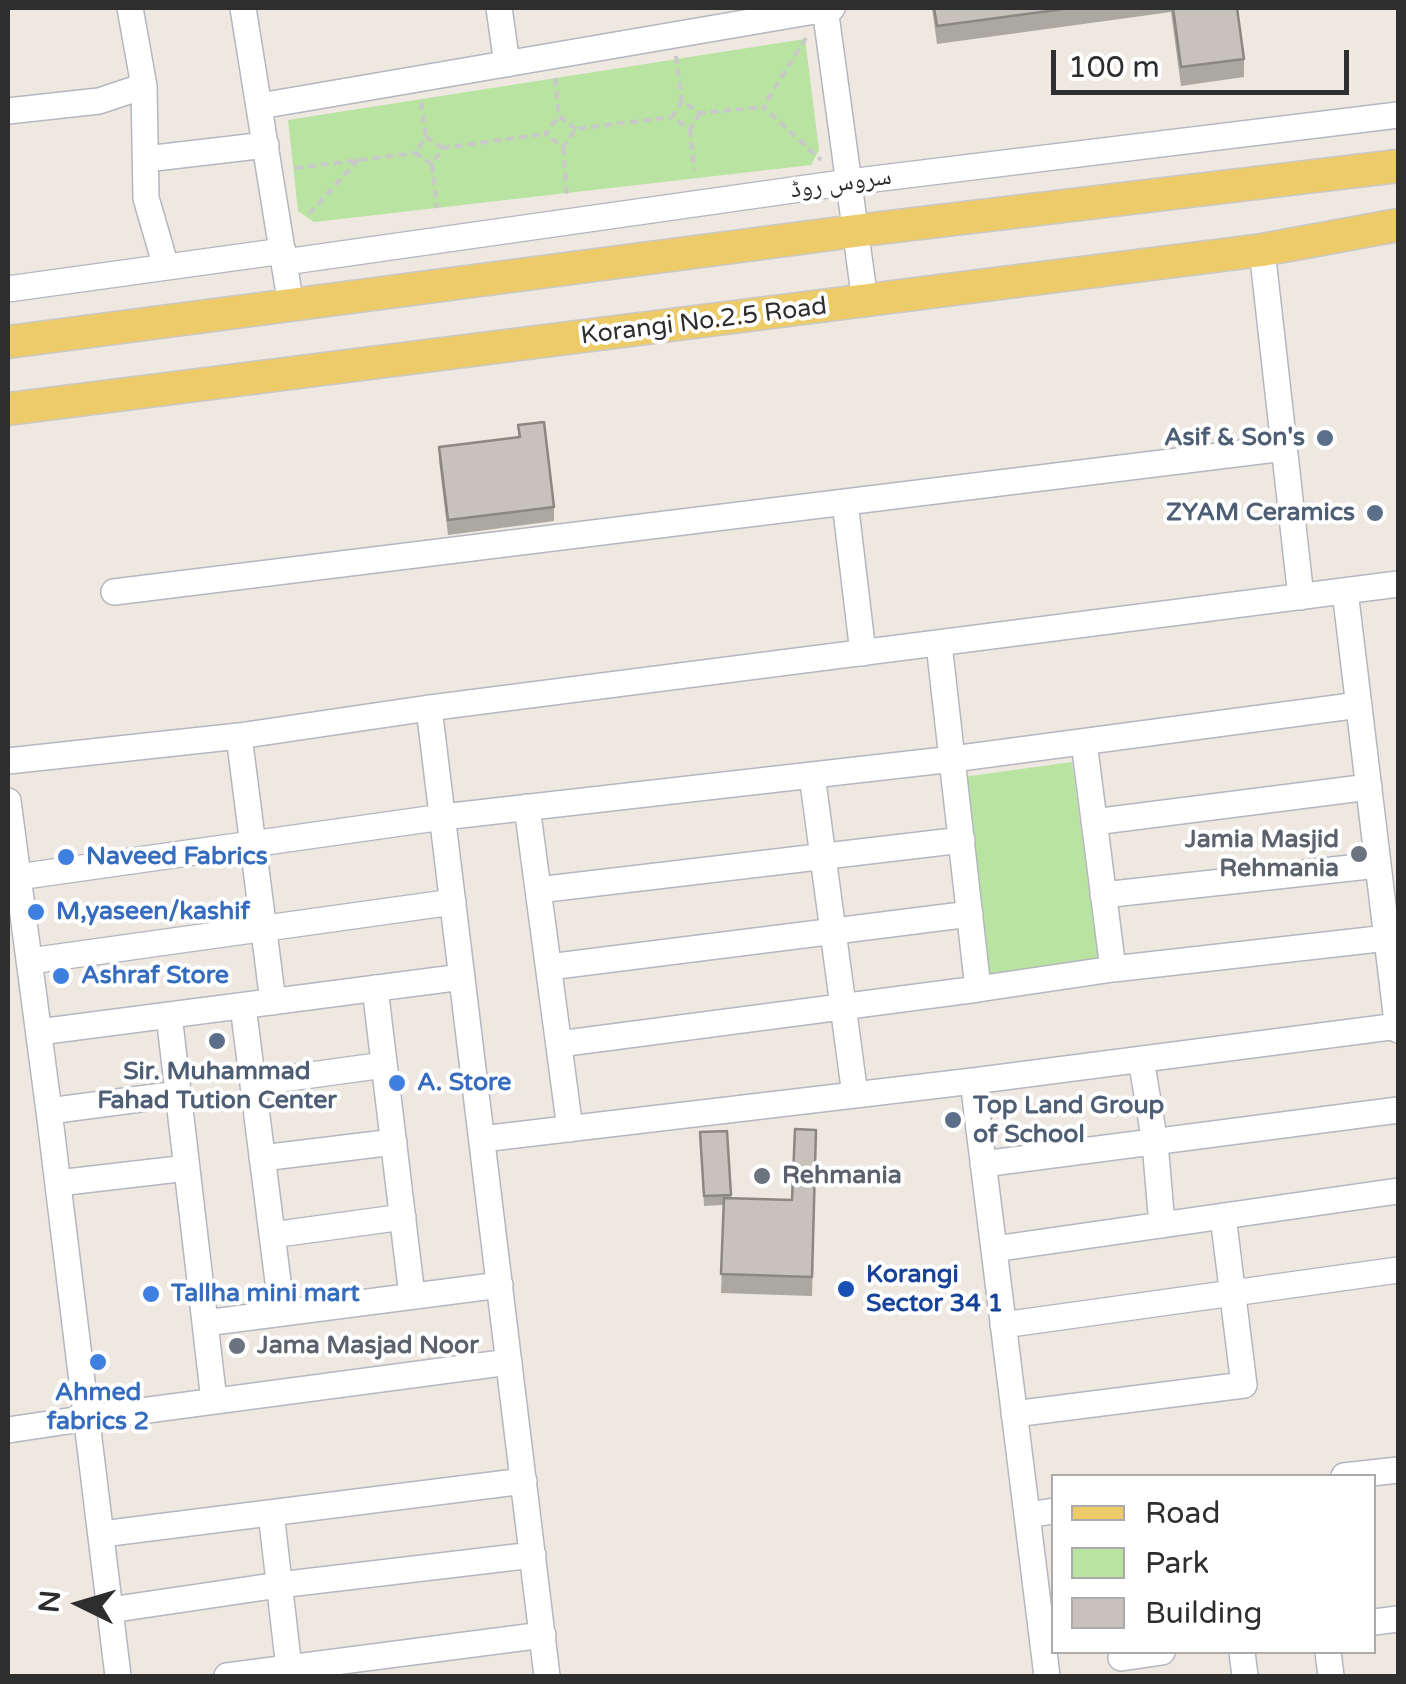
<!DOCTYPE html>
<html>
<head>
<meta charset="utf-8">
<style>
	body { margin:0 }
	#map { position:relative; width:1406px; height:1684px; overflow:hidden; background:#eee8e1; font-family:"Varela Round",sans-serif }
	canvas { display:block }
	.frame { position:absolute; inset:0; border:10px solid #2e2e2e; pointer-events:none }
	.legend { position:absolute; left:1051px; top:1474px; width:325px; height:180px; box-sizing:border-box; background:#fff; border:2px solid #ababab; margin:0; padding:12px 18px; list-style:none; font-size:30px; color:#2e2e2e }
	.legend li { display:flex; align-items:center; gap:20px; height:50px }
	.legend b { width:50px; border:2px solid #ababab }
	.north { position:absolute; left:30px; top:1554px; width:100px; height:100px; -webkit-text-stroke:8px #fff; paint-order:stroke; rotate:275deg; font-size:28px; font-weight:700; line-height:40px; text-align:center; color:#2e2e2e }
	.north::after { content:''; display:block; margin:auto; width:35px; height:45px; background:#2e2e2e; clip-path:polygon(50% 0,100% 100%,50% 72%,0 100%) }
	.scale { position:absolute; left:1051px; top:50px; width:298px; height:45px; box-sizing:border-box; border:5px solid #2e2e2e; border-top:0; padding-left:12px; font-size:30px; line-height:35px; white-space:nowrap; color:#2e2e2e; -webkit-text-stroke:8px #fff; paint-order:stroke }
</style>
</head>
<body>
<div id="map">
<canvas width="1406" height="1684"></canvas>
<div class="frame"></div>
<ul class="legend">
<li><b style="height:12px;background:#edcb68"></b>Road</li>
<li><b style="height:28px;background:#b8e3a0"></b>Park</li>
<li><b style="height:28px;background:#c7c3bc"></b>Building</li>
</ul>
<div class="north">N</div>
<div class="scale">100 m</div>
</div>
<script>
const ctx = document.querySelector('canvas').getContext('2d');
ctx.lineJoin = 'round';
function fill(path, color) { ctx.fillStyle = color; ctx.fill(path, 'evenodd'); }
const toPath = rows => new Path2D(rows.map(r => 'M' + r).join(''));
function stroke(path, color, width, dash) { ctx.strokeStyle = color; ctx.lineWidth = width; ctx.lineCap = dash ? 'butt' : 'round'; ctx.setLineDash(dash || []); ctx.stroke(path); }
function label(font, color, halo, rows, align = 'center') {
  ctx.font = font + ' "Varela Round","Noto Naskh Arabic",sans-serif'; ctx.lineWidth = 8; ctx.setLineDash([]); ctx.textBaseline = 'middle'; ctx.strokeStyle = halo; ctx.fillStyle = color; for (const [text, x, y, turn = 0] of rows) {
    ctx.save(); ctx.translate(x, y); ctx.rotate((+turn || 0) * Math.PI / 180); ctx.textAlign = isNaN(turn) ? turn : align; if (halo) ctx.strokeText(text, 0, 0); ctx.fillText(text, 0, 0); ctx.restore();
  }
}
fill(toPath([
	[805,39,819,150,811,165,314,222,298,211,288,120],
	[1072,762,1099,963,989,978,963,777]
]), '#b8e3a0');
const minor = toPath([
	[130,8,144,86,146,198,166,267],
	[243,8,291,306],
	[499,8,507,64],
	[825,8,865,301],
	[260,106,832,8],
	[8,111,99,101,144,86],
	[146,159,266,145],
	[1262,250,1301,597],
	[285,262,849,182,1398,115],
	[8,289,283,251],
	[845,502,863,653],
	[1345,591,1398,1030],
	[114,592,1284,448],
	[939,644,978,989,1113,969,1084,742],
	[429,708,547,1676],
	[239,736,273,1002],
	[8,761,239,736,429,708,1398,584],
	[812,775,855,1095],
	[8,801,49,1111,118,1676],
	[527,807,570,1129],
	[1094,822,1369,787],
	[18,877,443,817,953,759,1359,705],
	[538,890,962,840],
	[1103,895,1378,865],
	[30,961,453,902],
	[549,967,970,914],
	[1113,969,1387,938],
	[375,988,412,1296],
	[243,1006,282,1313],
	[169,1015,205,1323,500,1285],
	[39,1032,462,977],
	[559,1044,978,989],
	[1141,1059,1155,1143,1162,1225],
	[973,1081,1047,1676],
	[253,1083,384,1065],
	[49,1111,178,1094],
	[482,1139,973,1081,1398,1026],
	[262,1158,394,1142],
	[983,1164,1398,1110],
	[58,1183,187,1168],
	[272,1235,403,1217],
	[994,1249,1398,1191],
	[205,1323,214,1401],
	[1003,1325,1398,1270],
	[1014,1414,1244,1385,1223,1216],
	[8,1430,88,1418,509,1362],
	[1344,1476,1398,1470],
	[271,1513,289,1668],
	[1027,1515,1054,1511],
	[102,1534,524,1481],
	[110,1610,279,1585,533,1555],
	[1374,1622,1398,1619],
	[1242,1652,1245,1676],
	[1328,1652,1331,1676],
	[1121,1658,1162,1652],
	[227,1676,543,1635]
]);
const major = toPath([
	[8,342,855,231,1398,166],
	[8,409,1262,250,1398,225]
]);
stroke(minor, '#b4b7c0', 28);
stroke(major, '#c9c9c9', 35);
stroke(toPath([
	[806,38,763,107,821,160],
	[676,56,682,101],
	[555,78,559,116],
	[421,102,426,137],
	[700,113,690,129,672,117,682,101,700,113,763,107],
	[576,129,559,116,545,134,563,147,576,129,672,117],
	[690,129,694,170],
	[563,147,567,197],
	[443,148,426,137,415,153,432,164,443,148,545,134],
	[432,164,437,208],
	[295,168,415,153],
	[309,214,358,160]
]), '#c9c9c9', 4, [8, 5]);
stroke(minor, '#fff', 25);
stroke(major, '#edcb68', 32);
fill(toPath([
	[932,8,1237,8,1244,59,1244,77,1181,86,1171,12,937,44],
	[518,425,554,507,554,521,448,535,439,461,439,447,518,437],
	[727,1131,731,1198,792,1200,816,1149,812,1296,721,1293,724,1205,704,1206,700,1132]
]), '#aba8a2');
const building = toPath([
	[934,8,1071,8,937,26,934,8],
	[1173,8,1237,8,1244,59,1181,67,1173,8],
	[544,422,554,507,448,520,439,447,520,437,518,425,544,422],
	[795,1129,816,1130,812,1277,721,1274,724,1198,792,1200,795,1129],
	[727,1131,731,1195,704,1196,700,1132,727,1131]
]);
fill(building, '#c7c3bc');
stroke(building, '#8b8884', 2.5);
for (const [x, y, r, color] of [
	[1325,438,10,"#5c6f8a"],
	[1375,513,10,"#5c6f8a"],
	[1359,854,10,"#6b7280"],
	[66,857,10,"#3f7fe0"],
	[36,912,10,"#3f7fe0"],
	[61,976,10,"#3f7fe0"],
	[217,1041,10,"#5c6f8a"],
	[397,1083,10,"#3f7fe0"],
	[953,1120,10,"#5c6f8a"],
	[762,1176,10,"#6b7280"],
	[846,1289,10,"#1a4fb4"],
	[151,1294,10,"#3f7fe0"],
	[237,1346,10,"#6b7280"],
	[98,1362,10,"#3f7fe0"]
]) { const dot = new Path2D(); dot.arc(x, y, r, 0, 2 * Math.PI); ctx.fillStyle = color; ctx.fill(dot); stroke(dot, '#fff', 4); }
label('25px', '#2e2e2e', '#fff', [
	["سروس روڈ",841,184,-8],
	["Korangi No.2.5 Road",704,322,-7]
]);
label('bold 25px', '#4e5e75', '#fff', [
	["Asif & Son's",1305,438],
	["ZYAM Ceramics",1355,513],
	["Sir. Muhammad",217,1072,"center"],
	["Fahad Tution Center",217,1101,"center"],
	["Top Land Group",973,1106,"left"],
	["of School",973,1135,"left"]
], 'right');
label('bold 25px', '#5b616d', '#fff', [
	["Jamia Masjid",1339,840,"right"],
	["Rehmania",1339,869,"right"],
	["Rehmania",782,1176],
	["Jama Masjad Noor",257,1346]
], 'left');
label('bold 25px', '#366cbe', '#fff', [
	["Naveed Fabrics",86,857],
	["M,yaseen/kashif",56,912],
	["Ashraf Store",81,976],
	["A. Store",417,1083],
	["Tallha mini mart",171,1294],
	["Ahmed",98,1393,"center"],
	["fabrics 2",98,1422,"center"]
], 'left');
label('bold 25px', '#164399', '#fff', [
	["Korangi",866,1275],
	["Sector 34 1",866,1304]
], 'left');
</script>
</body>
</html>
